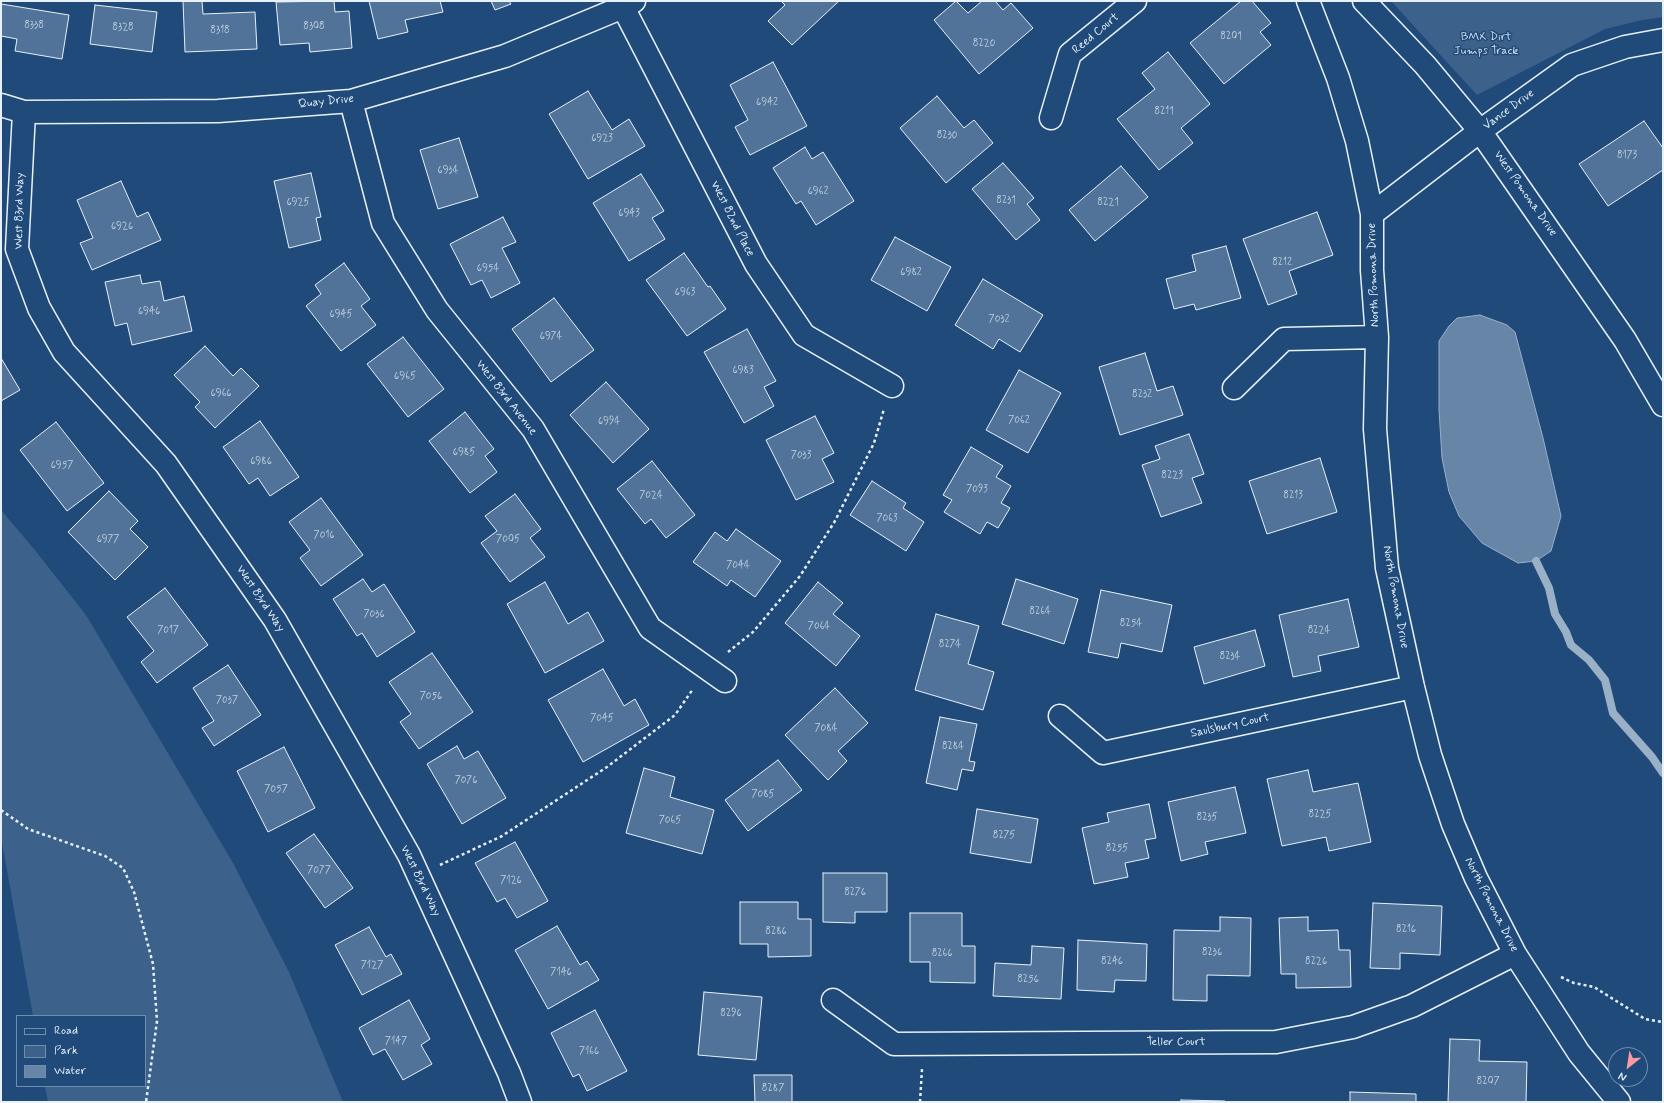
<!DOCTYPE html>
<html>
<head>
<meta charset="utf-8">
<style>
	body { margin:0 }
	#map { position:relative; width:1664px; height:1103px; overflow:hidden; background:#1f4a7a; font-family:Mynerve,sans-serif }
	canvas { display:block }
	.frame { position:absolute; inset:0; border:2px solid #e8f1f8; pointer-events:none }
	.legend { position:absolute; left:16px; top:1015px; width:130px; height:72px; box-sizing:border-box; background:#1f4a7a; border:1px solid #6f8dac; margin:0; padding:5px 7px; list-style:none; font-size:12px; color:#e8f1f8 }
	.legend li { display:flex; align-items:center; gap:8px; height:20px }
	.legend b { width:20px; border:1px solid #6f8dac }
	.north { position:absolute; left:1608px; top:1047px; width:40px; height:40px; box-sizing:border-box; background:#1f4a7a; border:1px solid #6f8dac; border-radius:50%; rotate:210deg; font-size:11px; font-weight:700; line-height:16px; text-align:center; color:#e8f1f8 }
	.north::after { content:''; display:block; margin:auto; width:14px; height:18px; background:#ff9aa2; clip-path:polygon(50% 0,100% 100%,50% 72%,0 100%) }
</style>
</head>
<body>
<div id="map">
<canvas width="1664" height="1103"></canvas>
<div class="frame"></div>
<ul class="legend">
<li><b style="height:5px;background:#1f4a7a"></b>Road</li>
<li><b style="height:11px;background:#3c628c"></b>Park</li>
<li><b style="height:11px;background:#6685a7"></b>Water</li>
</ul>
<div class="north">N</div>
</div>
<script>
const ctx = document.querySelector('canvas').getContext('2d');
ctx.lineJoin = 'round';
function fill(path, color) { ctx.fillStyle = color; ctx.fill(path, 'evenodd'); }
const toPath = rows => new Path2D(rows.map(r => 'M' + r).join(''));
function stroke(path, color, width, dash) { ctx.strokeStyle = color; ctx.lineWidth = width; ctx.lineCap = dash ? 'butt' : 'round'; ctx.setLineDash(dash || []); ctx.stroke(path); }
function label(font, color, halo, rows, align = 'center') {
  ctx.font = font + ' Mynerve,sans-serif'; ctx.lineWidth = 3; ctx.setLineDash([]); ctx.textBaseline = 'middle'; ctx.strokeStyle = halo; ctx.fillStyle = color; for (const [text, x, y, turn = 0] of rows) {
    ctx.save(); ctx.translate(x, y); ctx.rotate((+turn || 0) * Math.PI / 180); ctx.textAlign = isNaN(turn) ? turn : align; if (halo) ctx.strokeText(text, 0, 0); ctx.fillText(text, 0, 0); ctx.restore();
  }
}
fill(toPath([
	[1391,1,1663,1,1663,17,1642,20,1605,29,1477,95],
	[1,510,34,549,86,615,233,863,289,972,343,1102,48,1102,45,1086,145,1086,145,1016,33,1016,1,837]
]), '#3c628c');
const water = toPath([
	[1480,315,1507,325,1515,332,1543,438,1561,516,1551,551,1536,561,1518,563,1482,543,1459,516,1449,492,1442,458,1439,410,1439,341,1449,326,1457,318,1480,315]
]);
fill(water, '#6685a7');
stroke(water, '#9ab0c7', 1);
stroke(toPath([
	[1536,561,1549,588,1555,614,1566,632,1571,645,1589,660,1605,680,1613,713,1652,757,1663,773]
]), '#9ab0c7', 8);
const building = toPath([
	[183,1,202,1,203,14,255,12,257,49,185,52,183,1],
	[334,1,335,12,349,11,352,48,310,52,309,43,280,45,276,2,334,1],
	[369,1,440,1,443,12,405,20,408,32,378,39,369,1],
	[491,1,509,1,511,4,495,10,491,1],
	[781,1,839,1,792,45,768,21,785,5,781,1],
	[956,1,968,13,982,1,995,1,1003,10,1011,3,1033,28,979,74,934,20,956,1],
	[1241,1,1252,1,1271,23,1260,32,1271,45,1224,84,1190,43,1241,1],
	[1,4,69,15,62,59,15,51,17,39,1,36,1,4],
	[95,5,157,12,152,52,90,44,95,5],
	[1168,52,1210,104,1181,128,1193,143,1159,170,1117,119,1155,89,1142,73,1168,52],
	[773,62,807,126,750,155,735,127,748,120,730,85,773,62],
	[588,91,612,130,629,119,645,146,588,179,549,114,588,91],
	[937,96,964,128,974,120,993,143,946,183,900,128,937,96],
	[1644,121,1663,148,1663,170,1608,206,1579,164,1644,121],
	[459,138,478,197,438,209,420,150,459,138],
	[805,147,812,159,823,152,854,201,816,225,801,201,796,204,773,168,805,147],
	[1003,163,1034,198,1027,204,1040,220,1016,240,972,189,1003,163],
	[1121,166,1148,197,1095,241,1069,210,1121,166],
	[311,173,321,217,316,218,321,240,289,248,274,181,311,173],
	[641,174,664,211,652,218,665,239,629,261,593,203,641,174],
	[121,181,137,217,148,212,161,240,92,270,80,243,93,238,77,200,121,181],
	[1317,212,1333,255,1289,271,1297,294,1268,305,1243,239,1317,212],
	[503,217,516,242,502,248,520,283,491,298,482,280,471,285,450,244,503,217],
	[895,237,951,267,927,311,871,280,895,237],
	[1226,246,1241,298,1196,310,1194,304,1174,309,1166,279,1196,271,1192,255,1226,246],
	[684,253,708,287,710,286,726,309,687,336,646,280,684,253],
	[344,263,370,299,361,306,376,325,341,351,306,306,321,294,315,285,344,263],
	[140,275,142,284,160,281,164,301,184,296,192,331,132,345,127,323,115,326,105,282,140,275],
	[983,279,1043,315,1020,352,999,339,993,349,955,325,983,279],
	[554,298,594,350,551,382,512,329,554,298],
	[747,329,776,381,764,387,774,406,744,423,704,352,747,329],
	[403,337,444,389,408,417,367,364,403,337],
	[205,346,233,376,241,368,259,386,215,428,195,407,200,402,174,375,205,346],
	[1145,353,1157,391,1173,386,1183,415,1120,435,1099,367,1145,353],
	[1,358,20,390,1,401,1,358],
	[1019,370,1061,393,1028,453,986,430,1019,370],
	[606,382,649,429,613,463,570,415,606,382],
	[465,412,494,449,485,456,497,472,470,493,429,441,465,412],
	[815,416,834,453,822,459,834,482,796,500,766,440,815,416],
	[260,421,299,477,270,496,258,478,249,484,223,447,260,421],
	[56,422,104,483,67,511,20,450,56,422],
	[1189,434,1204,474,1192,478,1202,503,1161,517,1142,465,1160,459,1155,446,1189,434],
	[971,447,1003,466,996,477,1011,486,1001,503,1010,508,998,528,987,522,980,534,944,512,952,500,943,495,971,447],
	[1320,458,1337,512,1267,534,1249,481,1320,458],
	[652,461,695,515,666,538,651,519,645,524,617,489,652,461],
	[872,481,906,503,903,508,924,522,906,551,850,515,872,481],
	[109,491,138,521,130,529,148,547,115,580,68,532,109,491],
	[515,494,541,529,530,538,545,557,510,582,481,543,497,531,485,516,515,494],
	[321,498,363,555,321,586,300,558,310,550,289,522,321,498],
	[736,529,781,561,755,597,731,580,727,586,693,562,715,532,727,541,736,529],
	[363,579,372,592,384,584,415,632,377,657,362,633,357,636,333,599,363,579],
	[1016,579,1078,599,1064,644,1002,624,1016,579],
	[545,582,568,624,588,612,604,641,545,673,507,604,545,582],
	[818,582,843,603,833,614,860,636,836,666,785,623,818,582],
	[165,588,208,645,157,683,141,662,154,651,127,617,165,588],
	[1101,590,1172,605,1162,652,1121,643,1118,658,1088,652,1101,590],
	[1348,599,1359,647,1318,656,1321,671,1293,677,1279,615,1348,599],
	[936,614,979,626,968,664,994,672,983,710,915,690,936,614],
	[1255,630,1265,666,1204,684,1194,647,1255,630],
	[432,653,473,712,419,749,400,722,411,714,389,682,432,653],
	[228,665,261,715,214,746,202,728,214,721,193,688,228,665],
	[603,669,624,706,635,699,649,725,583,762,548,700,603,669],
	[835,688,868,723,838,751,847,761,828,780,785,735,835,688],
	[940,717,977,724,969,761,975,762,973,771,962,769,957,790,926,783,940,717],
	[457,746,464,759,478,751,506,798,462,824,427,764,457,746],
	[284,747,315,808,268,832,237,771,284,747],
	[778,760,802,790,748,831,725,800,778,760],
	[644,768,675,777,670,797,714,810,702,854,626,833,644,768],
	[1308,770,1313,792,1358,783,1371,842,1329,851,1326,837,1282,846,1267,779,1308,770],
	[1235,787,1246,833,1205,842,1208,854,1181,861,1168,802,1235,787],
	[1149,804,1156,838,1145,840,1149,858,1125,863,1128,877,1094,884,1082,828,1109,822,1107,813,1149,804],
	[977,809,1038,819,1031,863,970,853,977,809],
	[314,834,353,888,325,908,286,853,314,834],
	[515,842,548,901,517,918,505,898,497,902,475,863,515,842],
	[823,873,887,873,887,912,855,912,855,923,823,922,823,873],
	[740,902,798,902,798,919,811,919,811,956,768,957,768,944,740,944,740,902],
	[1373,903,1442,906,1440,955,1400,953,1400,969,1370,968,1373,903],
	[910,913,962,913,962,946,975,946,975,983,930,982,930,962,910,962,910,913],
	[1220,917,1251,918,1250,976,1207,975,1207,1001,1173,1000,1174,930,1220,931,1220,917],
	[1308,917,1308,931,1338,930,1339,950,1350,950,1351,987,1296,988,1296,974,1281,974,1279,918,1308,917],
	[557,926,580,965,587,961,599,980,548,1009,515,950,557,926],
	[369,927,386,957,391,954,402,974,362,995,335,945,369,927],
	[1078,940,1147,944,1146,981,1115,980,1114,992,1077,990,1078,940],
	[1032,946,1064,948,1061,999,993,996,995,963,1031,965,1032,946],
	[704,992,762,997,756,1060,698,1055,704,992],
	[409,1000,430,1039,421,1045,432,1064,403,1080,385,1049,373,1055,359,1028,409,1000],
	[595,1010,627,1071,587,1091,579,1074,573,1077,551,1033,595,1010],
	[1450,1039,1480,1040,1479,1061,1527,1062,1526,1102,1448,1102,1450,1039],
	[754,1075,792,1075,792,1102,755,1102,754,1075],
	[1350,1092,1416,1094,1416,1102,1350,1102,1350,1092],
	[1181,1100,1225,1101,1225,1102,1181,1102,1181,1100]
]);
fill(building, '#517399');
stroke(building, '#e8f1f8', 1);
const street = toPath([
	[1308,1,1338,78,1357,141,1372,214,1372,270,1377,337,1375,429,1387,568,1413,687,1430,755,1453,824,1476,878,1515,954,1579,1053,1619,1102],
	[1364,1,1425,65,1480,131,1625,340,1663,405],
	[623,7,756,264,804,335,892,386],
	[351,101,383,223,437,310,533,429,650,628,725,681],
	[1,105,24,112,218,111,351,101,505,56,623,7,634,1],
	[24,112,17,249,39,308,64,352,166,464,275,620,409,855,509,1073,520,1102],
	[1051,118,1070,54,1135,1],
	[1372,214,1480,131,1572,65,1625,47,1663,40],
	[1234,388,1284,339,1377,337],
	[1060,716,1103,753,1413,687],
	[833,1000,894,1044,1276,1042,1353,1027,1412,1006,1515,954]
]);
stroke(street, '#e8f1f8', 25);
stroke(toPath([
	[728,652,753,632,800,576,835,521,874,443,884,409],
	[1,810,28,829,105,856,123,868,134,892,153,964,157,1021,146,1102],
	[440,865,502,836,607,767,675,715,693,689],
	[1561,977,1574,983,1594,987,1645,1019,1663,1022],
	[920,1102,922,1069]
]), '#e8f1f8', 2.5, [3, 3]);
stroke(street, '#1f4a7a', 22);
label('10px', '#c2d2e0', null, [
	["8338",34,26],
	["8308",314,27],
	["8328",123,28],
	["8318",220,31],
	["8201",1231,37],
	["8220",984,44],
	["6942",767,103],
	["8211",1164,112],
	["8230",947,136],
	["6923",602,139],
	["8173",1627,156],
	["6934",448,171],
	["6962",818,192],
	["8231",1006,201],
	["6925",298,203],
	["8221",1108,203],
	["6943",629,214],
	["6926",122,227],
	["8212",1282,263],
	["6954",488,269],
	["6982",911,273],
	["6963",685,293],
	["6946",149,312],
	["6945",341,315],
	["7032",999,320],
	["6974",551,337],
	["6983",743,371],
	["6965",405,377],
	["6966",221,394],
	["8232",1142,395],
	["7062",1019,421],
	["6994",609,422],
	["6985",464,453],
	["7033",801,456],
	["6986",261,462],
	["6957",62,466],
	["8223",1172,476],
	["7093",977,490],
	["7024",651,496],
	["8213",1293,496],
	["7063",887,519],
	["7016",324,536],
	["6977",108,540],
	["7005",508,540],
	["7044",738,566],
	["8264",1040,612],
	["7036",374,615],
	["8254",1131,624],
	["7064",819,627],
	["7017",168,631],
	["8224",1319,631],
	["8274",950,645],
	["8234",1230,657],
	["7056",431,697],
	["7037",227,701],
	["7045",602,719],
	["7084",826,729],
	["8284",953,747],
	["7076",466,781],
	["7057",276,790],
	["7085",763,795],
	["8225",1320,815],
	["8235",1207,818],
	["7065",670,821],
	["8275",1004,836],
	["8255",1117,849],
	["7077",319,871],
	["7126",511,881],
	["8276",855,893],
	["8216",1406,930],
	["8286",776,932],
	["8236",1212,953],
	["8266",942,954],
	["8246",1112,962],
	["8226",1316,962],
	["7127",372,966],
	["7146",561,973],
	["8256",1028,980],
	["8296",731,1014],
	["7147",396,1042],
	["7166",589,1052],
	["8207",1488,1082],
	["8287",773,1089]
]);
label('12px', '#e8f1f8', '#1f4a7a', [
	["Reed Court",1096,34,-40],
	["Quay Drive",326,102,-6],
	["Vance Drive",1509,110,-36],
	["West Pomona Drive",1525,194,55],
	["West 83rd Way",20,211,-89],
	["West 82nd Place",732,219,63],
	["North Pomona Drive",1374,275,-92],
	["West 83rd Avenue",506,398,52],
	["North Pomona Drive",1395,597,80],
	["West 83rd Way",260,599,56],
	["Saulsbury Court",1230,726,-12],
	["West 83rd Way",420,881,64],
	["North Pomona Drive",1491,905,63],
	["Teller Court",1176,1042]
]);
label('12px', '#d7e3ed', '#1f4a7a', [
	["BMX Dirt",1486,37],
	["Jumps Track",1486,51]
]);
</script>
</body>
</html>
